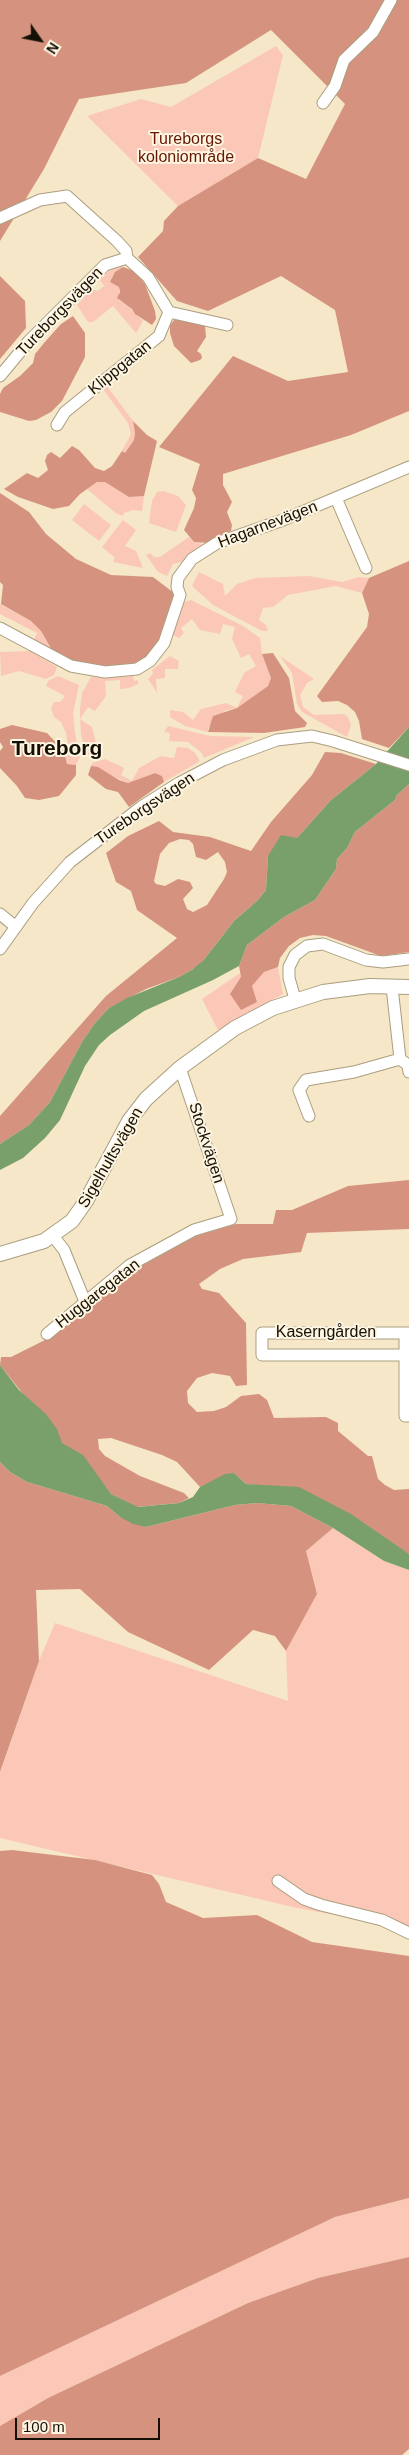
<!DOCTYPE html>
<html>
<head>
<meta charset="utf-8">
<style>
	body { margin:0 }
	#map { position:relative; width:409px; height:2455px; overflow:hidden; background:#f5e7c7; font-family:Arial,sans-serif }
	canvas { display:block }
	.north { position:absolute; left:15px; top:15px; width:50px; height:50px; -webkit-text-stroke:4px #fef5e2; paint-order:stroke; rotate:123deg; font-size:14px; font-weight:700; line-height:20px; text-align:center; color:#151005 }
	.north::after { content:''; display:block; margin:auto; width:18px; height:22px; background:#151005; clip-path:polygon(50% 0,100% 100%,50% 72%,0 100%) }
	.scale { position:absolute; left:15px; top:2418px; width:145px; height:22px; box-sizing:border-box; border:2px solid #151005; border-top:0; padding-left:6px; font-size:15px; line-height:18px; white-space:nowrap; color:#151005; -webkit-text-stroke:4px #fef5e2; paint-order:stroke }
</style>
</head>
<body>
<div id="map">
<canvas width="409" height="2455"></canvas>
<div class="north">N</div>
<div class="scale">100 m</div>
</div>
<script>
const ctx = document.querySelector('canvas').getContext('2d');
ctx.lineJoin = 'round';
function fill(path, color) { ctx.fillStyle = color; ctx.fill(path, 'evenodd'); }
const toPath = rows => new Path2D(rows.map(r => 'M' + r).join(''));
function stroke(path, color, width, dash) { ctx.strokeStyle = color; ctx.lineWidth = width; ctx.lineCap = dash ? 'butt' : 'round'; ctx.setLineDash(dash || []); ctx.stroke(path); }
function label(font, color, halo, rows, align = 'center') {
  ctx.font = font + ' Arial,sans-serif'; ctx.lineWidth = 4; ctx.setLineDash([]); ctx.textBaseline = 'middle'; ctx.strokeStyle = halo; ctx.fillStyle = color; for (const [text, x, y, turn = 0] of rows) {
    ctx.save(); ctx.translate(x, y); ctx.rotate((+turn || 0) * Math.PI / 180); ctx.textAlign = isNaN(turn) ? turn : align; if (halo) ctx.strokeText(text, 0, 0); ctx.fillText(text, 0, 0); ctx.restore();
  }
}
fill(toPath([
	[276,46,283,55,258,158,178,206,87,116,141,99,171,107],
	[120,265,123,267,112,277,119,287,119,301,126,304,143,321,136,333,113,306,93,322,88,322,77,305,91,289,98,291,104,286,100,280,114,266],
	[107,386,133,421,135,433,134,440,125,454,122,451,131,434,128,423,103,389],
	[97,482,105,482,129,497,144,496,142,511,133,510,124,513,123,516,117,514,87,489],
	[163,491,178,496,186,505,176,532,149,523,152,501,157,492],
	[84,504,111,525,99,541,72,520],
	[123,520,136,530,125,546,136,551,143,568,113,562,115,558,102,547],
	[189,537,194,542,203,544,185,561,173,564,167,576,158,572,146,555,150,553,154,557,160,557],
	[199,572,223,584,225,596,237,584,255,578,309,576,342,582,359,577,369,578,362,593,336,586,288,595,273,607,263,608,259,620,266,625,268,631,262,631,213,605,192,586],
	[191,600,243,626,260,638,262,654,271,678,268,686,264,689,237,708,226,710,208,728,208,732,185,726,170,717,170,710,183,712,193,720,201,709,226,703,237,708,243,696,235,692,244,673,256,666,249,654,241,658,232,639,235,627,223,624,220,634,200,630,192,619,181,628,184,633,179,638,173,635,181,606,184,602],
	[0,604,31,621,41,631,52,650,34,640,37,633,0,614],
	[30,651,57,667,54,675,46,679,19,671,1,676,0,652],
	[170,656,179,661,178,669,165,669,165,678,156,679,157,693,148,679,153,674,152,670],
	[280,656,314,679,307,683,300,695,303,707,314,715,344,714,348,717,351,725,347,737,302,712,297,704,292,673],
	[58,676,79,685,73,713,75,733,80,757,76,765,67,764,64,751,68,746,66,733,61,722,54,717,51,708,54,702,60,702,65,696,46,686,48,681],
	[133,676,134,681,138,680,138,684,129,688,120,689,120,680,105,681,106,696,95,711,88,707,80,719,92,727,97,747,89,749,90,754,86,754,81,735,80,719,80,708,82,693,91,677,110,678],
	[168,726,210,736,254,737,204,758,201,752,188,742,169,741,170,733,164,732],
	[177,747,188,748,195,753,200,761,164,782,162,776,155,773,128,783,91,766,92,763,105,759,124,768,121,775,132,781,139,768,161,756,174,758],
	[278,967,283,994,218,1030,202,999,240,973,241,977,252,986,264,972],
	[333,1528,384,1561,409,1570,409,1928,297,1908,0,1838,0,1773,39,1661,55,1623,288,1701,286,1651,317,1594,306,1551],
	[409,2198,409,2257,318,2278,248,2303,48,2398,0,2426,0,2376,335,2217]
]), '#fbc8b8');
fill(toPath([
	[0,0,409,0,409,411,351,435,223,474,223,485,232,502,227,512,232,525,231,531,215,537,209,543,194,542,184,530,194,508,196,498,192,490,200,464,159,447,233,356,288,381,348,372,335,310,281,276,208,311,177,301,138,257,163,231,164,221,178,206,258,158,306,179,345,104,271,30,186,83,79,99,44,169,0,241],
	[123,267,134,271,145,284,155,311,156,319,152,325,135,314,132,309,117,298,120,292,119,287,110,282,115,272],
	[0,276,25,301,26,328,0,359],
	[73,316,85,333,85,357,62,401,51,412,36,420,29,421,0,412,0,394,3,388,20,376,33,363,35,354,44,343,61,324],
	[175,319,205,325,206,337,197,351,201,354,202,358,200,360,191,363,174,346,170,333,170,325],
	[133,421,147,435,157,441,144,496,129,497,105,482,97,482,80,494,69,506,53,509,18,497,4,489,27,473,38,478,48,470,45,461,47,455,51,452,60,458,72,446,79,450,95,468,104,471,112,466,122,451,125,453,134,440,135,433],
	[0,493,29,512,46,534,76,559,111,575,153,577,174,593,163,639,150,656,130,665,112,666,92,666,70,661,52,650,41,631,31,621,1,604,3,585,0,582],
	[409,561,409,727,389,748,362,739,359,721,355,712,347,705,338,701,322,702,317,696,367,627,369,614,362,593,369,578],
	[273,653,289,678,295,711,307,723,305,727,264,733,208,732,213,716,237,708,268,686,271,678,262,654],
	[12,725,47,733,64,751,67,764,76,765,76,775,59,796,39,800,25,798,17,786,0,768,0,751,3,747,0,742,0,729],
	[325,752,341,753,376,764,331,800,297,838,268,856,266,890,257,901,234,921,199,966,179,977,146,989,109,1008,95,1023,82,1042,50,1102,29,1125,0,1144,0,1116,106,996,177,938,137,910,131,891,116,882,106,853,128,836,159,821,173,832,210,837,251,851,271,822,312,775],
	[180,839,189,840,193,844,196,857,206,860,218,852,225,862,227,872,224,879,207,905,193,912,187,909,183,899,193,888,190,882,178,879,165,886,156,884,154,881,160,854,169,843],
	[91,766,98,767,119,780,128,783,155,773,162,776,164,782,129,807,118,792,106,789,88,775],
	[409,784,409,952,381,956,326,936,313,935,300,938,289,946,280,958,278,967,264,972,252,986,257,1002,241,1010,230,994,241,977,239,966,247,945,284,917,315,900,336,869,337,859,347,848,355,832,395,800,397,795],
	[409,1180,409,1229,307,1233,301,1252,243,1259,220,1269,199,1284,202,1289,219,1293,246,1323,247,1385,236,1386,230,1376,212,1373,197,1378,187,1391,188,1403,197,1412,214,1411,226,1407,241,1396,259,1394,267,1400,274,1418,326,1417,338,1423,338,1431,368,1456,372,1456,378,1479,385,1485,394,1490,409,1489,409,1554,255,1485,246,1484,234,1473,200,1487,177,1462,162,1455,111,1438,98,1439,99,1449,105,1456,140,1476,184,1493,189,1498,179,1503,137,1507,111,1494,89,1466,62,1443,0,1365,1,1357,11,1357,55,1335,132,1271,196,1236,236,1224,273,1224,276,1210,292,1210,348,1186],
	[0,1462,10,1472,27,1482,107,1506,120,1517,146,1527,235,1505,257,1503,291,1506,333,1528,306,1551,317,1594,286,1651,275,1636,253,1630,209,1670,128,1632,80,1589,36,1590,39,1661,0,1772],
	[12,1850,95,1860,152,1875,159,1884,166,1902,203,1918,257,1915,312,1942,409,1956,409,2198,335,2217,0,2376,0,1851],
	[409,2257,409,2449,402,2455,0,2455,0,2426,48,2398,248,2303,318,2278]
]), '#d5937f');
fill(toPath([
	[409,727,409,784,397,795,395,800,355,832,347,848,337,859,336,869,315,900,284,917,247,945,239,966,213,980,144,1011,110,1035,99,1045,85,1066,60,1120,45,1138,23,1158,0,1170,0,1144,29,1125,50,1102,82,1042,95,1023,109,1008,127,998,179,977,199,966,234,921,257,901,266,890,268,856,281,835,297,838,331,800,376,764],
	[0,1365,19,1390,46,1414,57,1429,62,1443,83,1455,111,1494,138,1507,179,1503,193,1497,200,1487,225,1474,234,1473,246,1484,299,1487,351,1514,409,1554,409,1570,384,1561,333,1528,291,1506,257,1503,235,1505,146,1527,133,1524,120,1517,107,1506,27,1482,10,1472,0,1462]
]), '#79a06b');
stroke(toPath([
	[201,974,214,964,244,931]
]), '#79a06b', 18);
const minor = toPath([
	[323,103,335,86,344,60,373,32,391,0],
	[0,218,40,200,67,196,117,241,126,251,127,258],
	[169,312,227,325],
	[0,376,29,341,105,265,127,258],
	[57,425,65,412,159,336,169,312,148,277,127,258],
	[336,498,366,568],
	[0,628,71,666,105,672,137,669,150,661,164,643,180,595,177,587,178,578,192,559,217,543,283,520,409,467],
	[0,914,16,927],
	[0,949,33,903,70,862,141,807,179,783,223,760,277,740,312,736,333,741,409,765],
	[295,999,289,978,289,967,295,955,307,946,323,944,366,960,383,962,409,959],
	[400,1059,408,1065,409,1072],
	[309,1116,299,1090,306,1080,354,1072,400,1059,392,987],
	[53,1236,64,1250,86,1304],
	[405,1333,405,1416,409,1416],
	[409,1333,262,1333,262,1355,409,1355],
	[47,1334,130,1265,194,1230,231,1219,180,1068],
	[278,1881,304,1899,321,1905,382,1920,409,1933]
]);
const tertiary = toPath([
	[0,1254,44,1241,72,1221,86,1201,129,1121,146,1099,180,1068,235,1028,273,1008,323,992,370,986,409,987]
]);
stroke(minor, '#ab9e7f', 13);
stroke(tertiary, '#ab9e7f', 16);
stroke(minor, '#fff', 11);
stroke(tertiary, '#fff', 14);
label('16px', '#661700', '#fef5e2', [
	["Tureborgs",186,140],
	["koloniområde",186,158]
]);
label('16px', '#151005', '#fef5e2', [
	["Tureborgsvägen",60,312,-46],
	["Klippgatan",120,368,-39],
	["Hagarnevägen",268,525,-21],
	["Tureborgsvägen",145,809,-34],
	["Stockvägen",206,1143,72],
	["Sigelhultsvägen",111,1158,-60],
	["Huggaregatan",98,1294,-38],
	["Kaserngården",326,1333]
]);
label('bold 21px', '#151005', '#fef5e2', [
	["Tureborg",57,749]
]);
</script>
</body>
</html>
